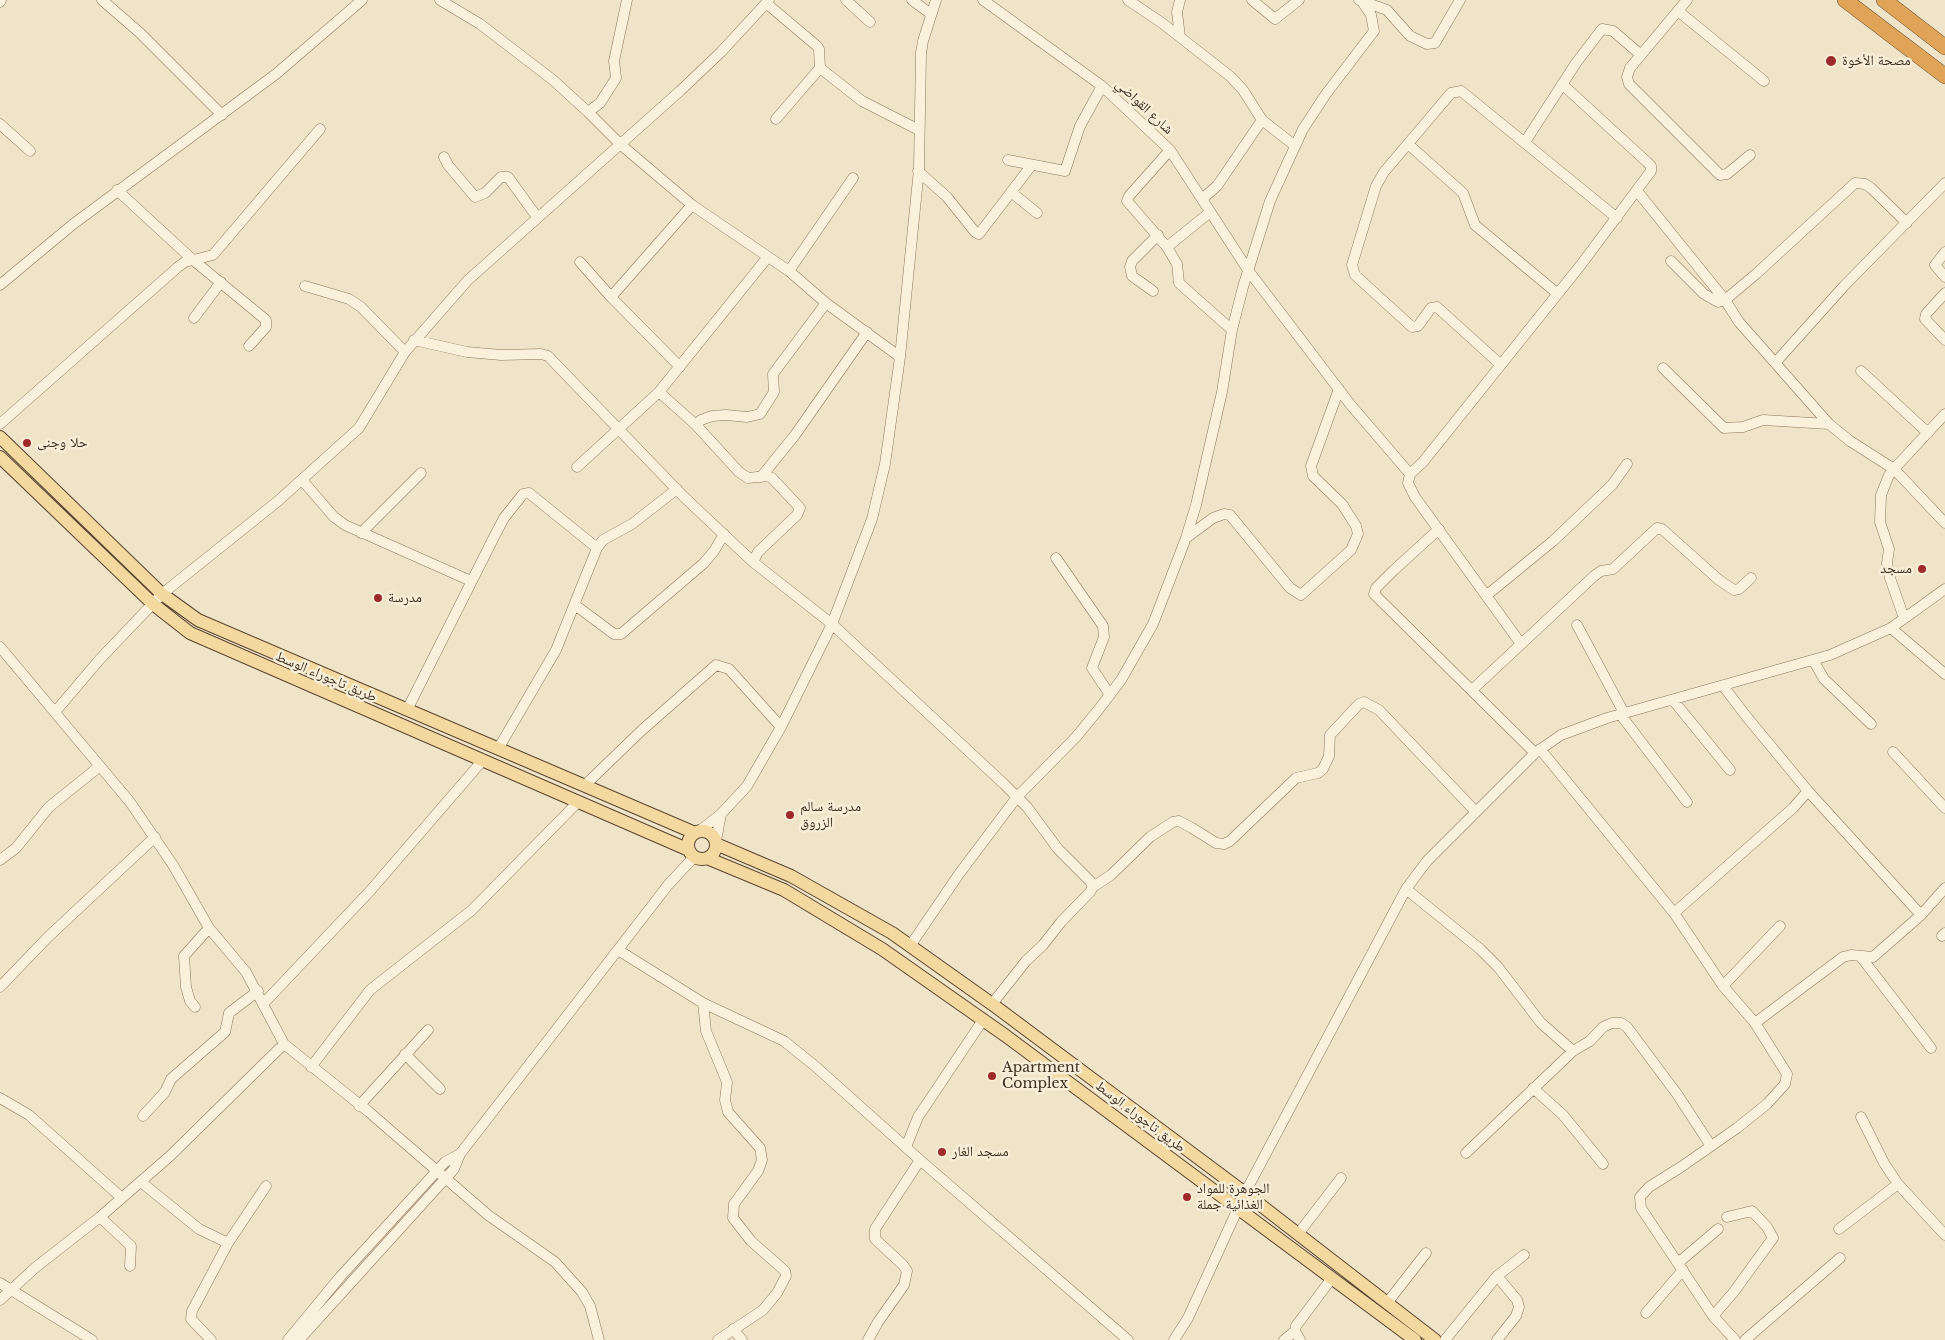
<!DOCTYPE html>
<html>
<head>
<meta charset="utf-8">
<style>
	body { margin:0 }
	canvas { display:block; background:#f0e4c8 }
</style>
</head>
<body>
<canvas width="1945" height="1340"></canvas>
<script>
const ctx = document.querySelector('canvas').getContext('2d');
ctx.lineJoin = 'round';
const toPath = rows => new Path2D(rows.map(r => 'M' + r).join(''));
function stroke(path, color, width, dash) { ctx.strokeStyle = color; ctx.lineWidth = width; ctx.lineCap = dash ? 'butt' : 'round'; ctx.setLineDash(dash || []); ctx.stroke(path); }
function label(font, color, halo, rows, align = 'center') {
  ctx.font = font + ' "Libre Baskerville","Noto Naskh Arabic",serif'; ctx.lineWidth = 5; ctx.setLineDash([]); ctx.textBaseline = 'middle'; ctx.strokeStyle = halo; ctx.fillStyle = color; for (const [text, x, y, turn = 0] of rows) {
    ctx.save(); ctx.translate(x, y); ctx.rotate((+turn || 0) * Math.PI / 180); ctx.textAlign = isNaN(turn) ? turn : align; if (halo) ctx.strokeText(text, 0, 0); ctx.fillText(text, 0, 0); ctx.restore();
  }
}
const minor = toPath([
	[102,0,139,32,222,115],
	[440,0,480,24,553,80,588,112],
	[627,0,614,61,616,78,600,103,588,112,620,144,692,205,789,271,826,303,900,357],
	[846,0,870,22],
	[912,0,931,14],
	[983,0,1102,86,1170,150,1248,270,1350,404,1410,474,1408,483,1415,497,1521,644],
	[1128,0,1162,23,1231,77,1243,90,1262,120,1294,145],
	[1252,0,1275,19,1299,0],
	[1359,0,1387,10,1410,36,1427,44,1435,43,1460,0],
	[1687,0,1630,68,1627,77,1629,84,1720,175,1727,174,1750,155],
	[0,2,1,0],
	[766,3,817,46,819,49,820,68,862,101,919,130],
	[1678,11,1764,81],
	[1180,37,1177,12,1180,0],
	[776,119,820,68],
	[0,124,30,151],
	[1525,142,1576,63,1602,29,1613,31,1641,55],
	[1408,144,1463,193,1475,225,1558,294],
	[1170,150,1129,196,1127,201,1167,247,1177,264,1179,283,1232,330],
	[444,157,448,165,475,197,485,193,501,177,508,177,537,217],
	[1008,160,1065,171,1080,126,1102,86],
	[918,171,947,197,975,232,979,234,1031,166],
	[117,190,193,260,266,320,266,327,249,346],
	[1637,191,1725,300,1739,322,1829,424,1850,441,1894,469,1889,475,1881,495,1880,522,1889,549,1887,563,1890,578,1904,618],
	[1011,192,1037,213],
	[1202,199,1217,186,1262,120],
	[1167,247,1209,213],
	[1945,252,1935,265,1945,277],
	[1671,261,1704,294,1718,302,1725,300,1756,274,1855,183,1865,184,1871,188,1907,223],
	[580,262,611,297,680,367],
	[789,271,853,178],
	[0,285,72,225,276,74,362,0],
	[305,286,349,299,361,307,405,352],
	[1153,291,1132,276,1130,267,1132,261,1158,235],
	[1945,293,1926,314,1925,319,1945,340],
	[611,297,692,205],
	[194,318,221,282],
	[414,340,467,352,501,355,541,354,548,356,684,497,753,562],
	[1775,363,1844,286,1945,183],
	[1501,365,1437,307,1431,308,1418,326,1412,327,1355,275,1352,265,1376,186,1384,172,1451,93,1461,91,1617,218],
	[1663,368,1724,428,1743,427,1763,420,1829,424],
	[1861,371,1928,433],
	[659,392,696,425,739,472,748,478,767,476,772,478,800,508,797,515,758,552,753,562,832,624,1004,784,1027,807,1058,849,1090,881,1093,887,1090,892,1061,922,1043,945,1026,961,992,1004],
	[1945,414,1894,469,1945,523],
	[0,424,178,267,185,262,213,255,320,129],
	[696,425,701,420,712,416,726,415,747,417,760,414,774,392,773,374,826,303],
	[577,467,659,392,767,258],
	[1410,474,1423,462,1580,266,1651,171,1651,166,1647,162,1562,84],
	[761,477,795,435,867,332],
	[302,480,334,517,345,525,471,581],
	[1439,529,1394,570,1376,588,1374,594,1535,753],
	[361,533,421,473],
	[1186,538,1213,518,1224,514,1230,515,1290,588,1301,595,1351,550,1358,534,1356,526,1342,504,1313,476,1311,466,1339,389],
	[1056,558,1103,626,1104,637,1092,668,1110,695],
	[1487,595,1553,541,1612,485,1627,464],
	[575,605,614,634,621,634,704,563,714,551,724,534],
	[1577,625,1624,713],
	[1891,628,1945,674],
	[0,647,130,802,173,865,209,928,246,972,284,1044,369,1112,488,1215,555,1262,582,1292,590,1306,599,1340],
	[1813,660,1824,679,1871,724],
	[1724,687,1746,716,1808,791,1921,915],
	[1472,690,1594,576,1601,571,1613,569,1657,528,1662,529,1719,580,1734,590,1739,589,1751,578],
	[1673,700,1730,770],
	[407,710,494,537,504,518,523,494,529,493,597,548],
	[55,712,100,659,162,594,278,501,359,428,405,352,468,280,680,91,721,52,769,0],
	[1620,714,1687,802],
	[498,749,556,650,597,548,603,540,632,524,677,489],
	[1540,749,1674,913,1723,986,1755,1023,1787,1074,1785,1084,1767,1104,1737,1128,1681,1167,1649,1187,1640,1197,1641,1208,1713,1316,1735,1340],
	[1893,752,1945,808],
	[584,786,641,731,716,665,729,669,781,727],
	[698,832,721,814,747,786,781,727,832,624,872,519,885,464,900,357,919,169,921,53,923,41,936,0],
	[716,841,721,814],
	[0,860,16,848,49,807,100,766],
	[1093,887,1111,875,1150,837,1173,822,1179,821,1192,828,1216,843,1224,844,1230,841,1296,778,1318,773,1323,769,1329,756,1330,735,1359,704,1364,702,1379,710,1476,812],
	[1406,889,1480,949,1498,967,1541,1023,1573,1051,1590,1041,1603,1027,1612,1023,1621,1023,1627,1027,1677,1094,1711,1146],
	[1674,913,1793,808,1808,791],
	[1942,936,1945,933],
	[910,946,959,874,1017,797,1076,737,1099,709,1121,680,1153,624,1186,538,1196,505,1222,392,1232,330,1243,287,1270,201,1303,129,1326,94,1374,31,1371,15,1361,0],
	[618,950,703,1003,784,1041,815,1066,920,1160,1128,1340],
	[1861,957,1931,1048],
	[1723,986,1780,926],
	[0,987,48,937,155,837],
	[264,1003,370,891,483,760],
	[703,1003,706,1031,727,1082,725,1100,728,1112,760,1148,762,1160,758,1171,734,1204,733,1218,751,1241,785,1271,786,1276,777,1293,763,1310,718,1340],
	[195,1007,190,1001,186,987,184,956,209,928],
	[1755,1023,1843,957,1851,955,1873,957,1921,915,1945,888],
	[405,1054,440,1089],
	[311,1067,370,990,472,910,578,802],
	[1533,1088,1563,1115,1603,1164],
	[0,1098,29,1115,122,1198],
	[359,1106,428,1030],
	[143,1116,165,1092,171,1079,225,1032,229,1013,258,991],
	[1861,1117,1884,1163,1898,1184,1945,1235],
	[906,1147,918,1117,983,1020],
	[1466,1153,1573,1051],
	[141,1182,199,1229,228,1243],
	[100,1217,131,1246,130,1266],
	[1839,1229,1898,1184],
	[1298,1234,1341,1178],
	[1678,1263,1718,1229],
	[1497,1276,1524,1255],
	[0,1283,92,1340],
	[0,1300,36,1267,100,1217,170,1156,284,1044],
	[1387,1303,1426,1253],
	[1646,1313,1683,1270],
	[1713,1316,1733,1293,1773,1238,1767,1227,1752,1211,1727,1217],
	[733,1329,742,1340],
	[211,1340,191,1319,192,1311,228,1243,266,1186],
	[288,1340,340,1277,445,1162,460,1154],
	[299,1340,454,1169,460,1154,668,885,694,857],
	[868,1340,878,1322,904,1285,907,1271,903,1265,875,1239,875,1229,920,1160],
	[1174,1340,1188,1318,1245,1193,1406,889,1427,861,1535,753,1561,735,1607,718,1830,655,1891,628,1945,589],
	[1284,1340,1295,1331],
	[1300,1340,1295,1331,1296,1326,1332,1278],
	[1445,1340,1497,1276,1517,1300,1519,1307,1516,1316,1497,1340],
	[1745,1340,1840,1258]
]);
const major = toPath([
	[0,437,162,594,198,620,695,833],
	[0,457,153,604,190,633,689,850],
	'688 845a14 14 0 1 1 28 0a14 14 0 1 1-28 0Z',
	[716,844,791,876,892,933,992,1004,1245,1193,1435,1340],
	[707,858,784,890,882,949,1006,1036,1415,1340]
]);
const highway = toPath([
	[1845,0,1945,76],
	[1884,0,1945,47]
]);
stroke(minor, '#8d765c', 11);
stroke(major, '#5b4430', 14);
stroke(highway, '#5b4430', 16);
stroke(minor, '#faf1dc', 10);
stroke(major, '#f3d9a0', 12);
stroke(highway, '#e0a458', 15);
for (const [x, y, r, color] of [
	[1831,61,6,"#9e2a2b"],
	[27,443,5,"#9e2a2b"],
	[1922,569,5,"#9e2a2b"],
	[378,598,5,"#9e2a2b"],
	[790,815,5,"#9e2a2b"],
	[992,1076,5,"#9e2a2b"],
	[942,1152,5,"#9e2a2b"],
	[1187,1197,5,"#9e2a2b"]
]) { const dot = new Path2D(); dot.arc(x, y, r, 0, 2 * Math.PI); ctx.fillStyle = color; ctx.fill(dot); stroke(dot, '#f7eed8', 2); }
label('14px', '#3d2e20', '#f7eed8', [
	["مصحة الأخوة",1842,61],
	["حلا وجنى",37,443],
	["مسجد",1912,569,"right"],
	["مدرسة",388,598],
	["مدرسة سالم",800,807],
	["الزروق",800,823],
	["Apartment",1002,1068],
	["Complex",1002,1084],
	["مسجد الغار",952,1152],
	["الجوهرة للمواد",1197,1189],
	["الغذائية جملة",1197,1205]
], 'left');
label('14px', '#3d2e20', '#f7eed8', [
	["شارع القواضي",1144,107,43],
	["طريق تاجوراء الوسط",326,677,23],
	["طريق تاجوراء الوسط",1140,1117,37]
]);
</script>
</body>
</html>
